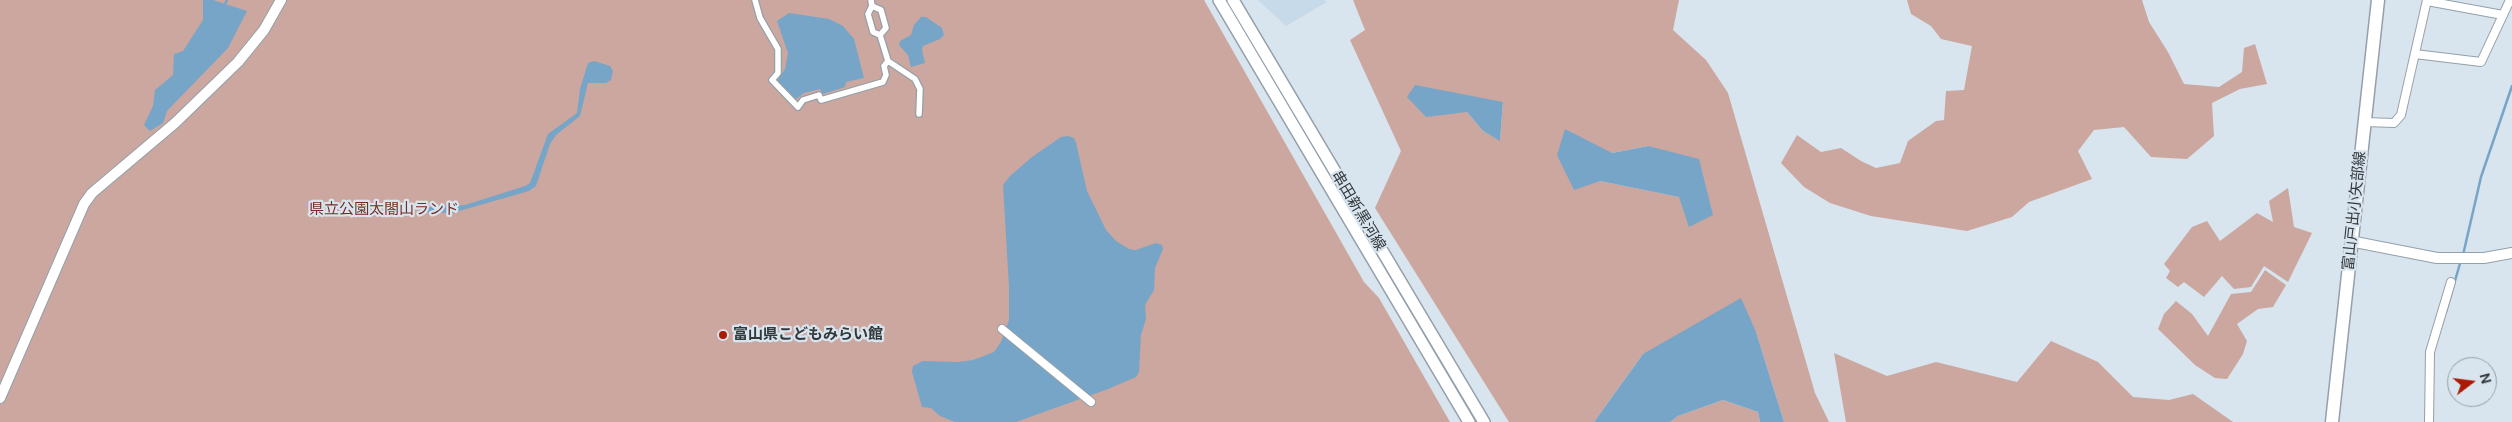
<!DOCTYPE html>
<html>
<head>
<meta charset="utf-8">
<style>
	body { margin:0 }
	#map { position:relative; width:2512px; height:422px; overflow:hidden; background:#d8e4ee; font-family:"DM Sans",sans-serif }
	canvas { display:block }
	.north { position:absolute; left:2447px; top:357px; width:50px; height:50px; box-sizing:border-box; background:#d8e4ee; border:1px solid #969fa6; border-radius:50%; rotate:75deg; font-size:14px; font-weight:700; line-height:20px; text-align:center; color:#33383b }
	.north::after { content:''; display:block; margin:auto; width:18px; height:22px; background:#ab1b03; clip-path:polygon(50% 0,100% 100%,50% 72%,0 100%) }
</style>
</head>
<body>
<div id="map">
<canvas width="2512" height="422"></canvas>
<div class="north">N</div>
</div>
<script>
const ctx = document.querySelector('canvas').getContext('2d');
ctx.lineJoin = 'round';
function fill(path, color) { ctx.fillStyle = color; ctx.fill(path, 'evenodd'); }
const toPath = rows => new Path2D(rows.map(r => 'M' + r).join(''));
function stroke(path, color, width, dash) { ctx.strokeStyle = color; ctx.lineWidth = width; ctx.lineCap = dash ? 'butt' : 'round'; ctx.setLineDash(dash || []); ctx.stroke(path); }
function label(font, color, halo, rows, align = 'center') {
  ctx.font = font + ' "DM Sans","Noto Sans JP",sans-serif'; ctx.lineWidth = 4.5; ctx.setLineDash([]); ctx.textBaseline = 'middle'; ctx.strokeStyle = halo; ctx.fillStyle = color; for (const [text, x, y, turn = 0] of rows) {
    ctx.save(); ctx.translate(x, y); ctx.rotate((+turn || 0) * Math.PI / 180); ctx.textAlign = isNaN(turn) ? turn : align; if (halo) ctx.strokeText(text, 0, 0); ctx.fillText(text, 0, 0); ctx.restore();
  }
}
fill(toPath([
	[1258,0,1325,0,1327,2,1286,26]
]), '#c7dae9');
fill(toPath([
	[0,0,1204,0,1364,282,1379,298,1450,422,0,422],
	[1353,0,1679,0,1673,30,1706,60,1728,93,1815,393,1829,422,1784,422,1756,332,1643,354,1594,422,1509,422,1375,208,1401,151,1350,40,1365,30],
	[1503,102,1500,140,1499,140,1483,131,1467,112],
	[1648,146,1713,215,1680,197,1600,181,1612,153],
	[1907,0,2142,0,2149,22,2168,52,2184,84,2219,87,2242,72,2244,48,2255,44,2267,84,2240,89,2212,103,2214,136,2187,159,2151,157,2124,127,2094,130,2078,151,2092,179,2029,202,2012,217,1967,231,1871,216,1830,203,1804,187,1781,163,1797,135,1821,152,1841,148,1861,161,1876,168,1900,163,1908,141,1936,121,1944,120,1946,91,1964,90,1972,46,1941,39,1931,26,1911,14],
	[2288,188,2294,227,2312,233,2288,282,2264,266,2251,287,2234,289,2222,276,2204,297,2184,282,2178,287,2166,278,2170,271,2164,264,2192,227,2207,221,2220,241,2257,213,2273,222,2269,201],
	[2265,270,2286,285,2273,307,2258,309,2237,324,2247,341,2243,354,2227,379,2215,378,2195,365,2158,329,2164,314,2176,301,2192,314,2208,336,2231,294,2251,292],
	[2051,341,2098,362,2133,397,2169,400,2193,394,2233,422,1846,422,1834,353,1887,376,1936,362,2017,382],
	[1723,400,1758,412,1760,422,1670,422,1678,416]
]), '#cba7a0');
fill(toPath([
	[203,0,213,0,247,11,228,48,167,111,163,123,150,131,144,125,153,106,155,90,173,75,174,54,183,51,203,20],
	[789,13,829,19,843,26,854,39,864,78,846,82,845,87,823,94,820,89,804,93,796,99,777,81,785,69,788,53,777,21],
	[921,17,926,17,942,28,944,35,940,39,923,46,922,50,925,63,911,67,908,55,899,45,900,41,911,35,914,25],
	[594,61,610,66,613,71,611,80,606,83,588,83,580,116,556,135,550,144,536,186,529,191,452,213,424,212,423,208,433,206,465,205,525,186,530,183,548,134,577,113,580,89,588,63],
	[1415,85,1503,102,1500,141,1483,131,1467,112,1426,117,1407,97],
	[1565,129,1612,153,1648,146,1699,159,1713,215,1689,227,1679,197,1600,181,1574,190,1557,155],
	[1068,136,1074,138,1076,143,1087,191,1106,230,1116,241,1129,249,1136,250,1156,243,1162,245,1163,249,1155,268,1154,290,1145,305,1146,319,1141,335,1139,372,1136,377,1108,389,1016,422,955,422,940,416,931,408,922,407,912,372,913,366,923,361,959,362,973,360,994,352,1001,342,1009,320,1009,287,1003,185,1010,176,1032,157,1061,137],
	[1741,298,1756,332,1784,422,1760,422,1758,412,1723,400,1678,416,1670,422,1594,422,1643,354]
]), '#76a5c8');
stroke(toPath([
	[225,4,227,0],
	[2463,255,2481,177,2512,86],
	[2446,312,2461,260]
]), '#76a5c8', 2.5);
const pedestrian = toPath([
	[755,0,760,18,778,49,778,73,772,80,798,107,803,100,819,95,821,100,883,82,886,75,884,66,888,61],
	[871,0,872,6,868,14,873,32,880,35,888,61,915,79,920,89,919,114],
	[872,6,881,10,886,28,880,35]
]);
const minor = toPath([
	[2427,1,2503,15],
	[2415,54,2481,62,2510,0],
	[2365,122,2394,123,2401,115,2427,0],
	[1002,329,1091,402],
	[2429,422,2430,352,2451,282]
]);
const tertiary = toPath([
	[2350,241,2437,258,2484,258,2512,253],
	[0,398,84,204,92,193,175,123,238,62,264,30,281,0]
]);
const secondary = toPath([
	[1219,0,1469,422],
	[1233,0,1484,422]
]);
const primary = toPath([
	[2332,422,2378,0]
]);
stroke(pedestrian, '#94a0a9', 8);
stroke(minor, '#94a0a9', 10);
stroke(tertiary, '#94a0a9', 12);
stroke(secondary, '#94a0a9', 14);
stroke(primary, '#94a0a9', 15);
stroke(pedestrian, '#fff', 5.5);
stroke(minor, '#fff', 8);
stroke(tertiary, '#fff', 10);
stroke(secondary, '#fff', 11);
stroke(primary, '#fff', 12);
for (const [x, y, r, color] of [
	[723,335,5,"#ab1b03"]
]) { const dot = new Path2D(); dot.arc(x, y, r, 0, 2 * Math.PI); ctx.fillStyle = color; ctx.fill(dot); stroke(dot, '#d8e4ee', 2); }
label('15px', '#732d21', '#d8e4ee', [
	["県立公園太閤山ランド",384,210]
]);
label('15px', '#33383b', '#d8e4ee', [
	["串田新黒河線",1358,211,59],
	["富山戸出小矢部線",2355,211,-84]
]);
label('bold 15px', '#33383b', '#d8e4ee', [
	["富山県こどもみらい館",733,335]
], 'left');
</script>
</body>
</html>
